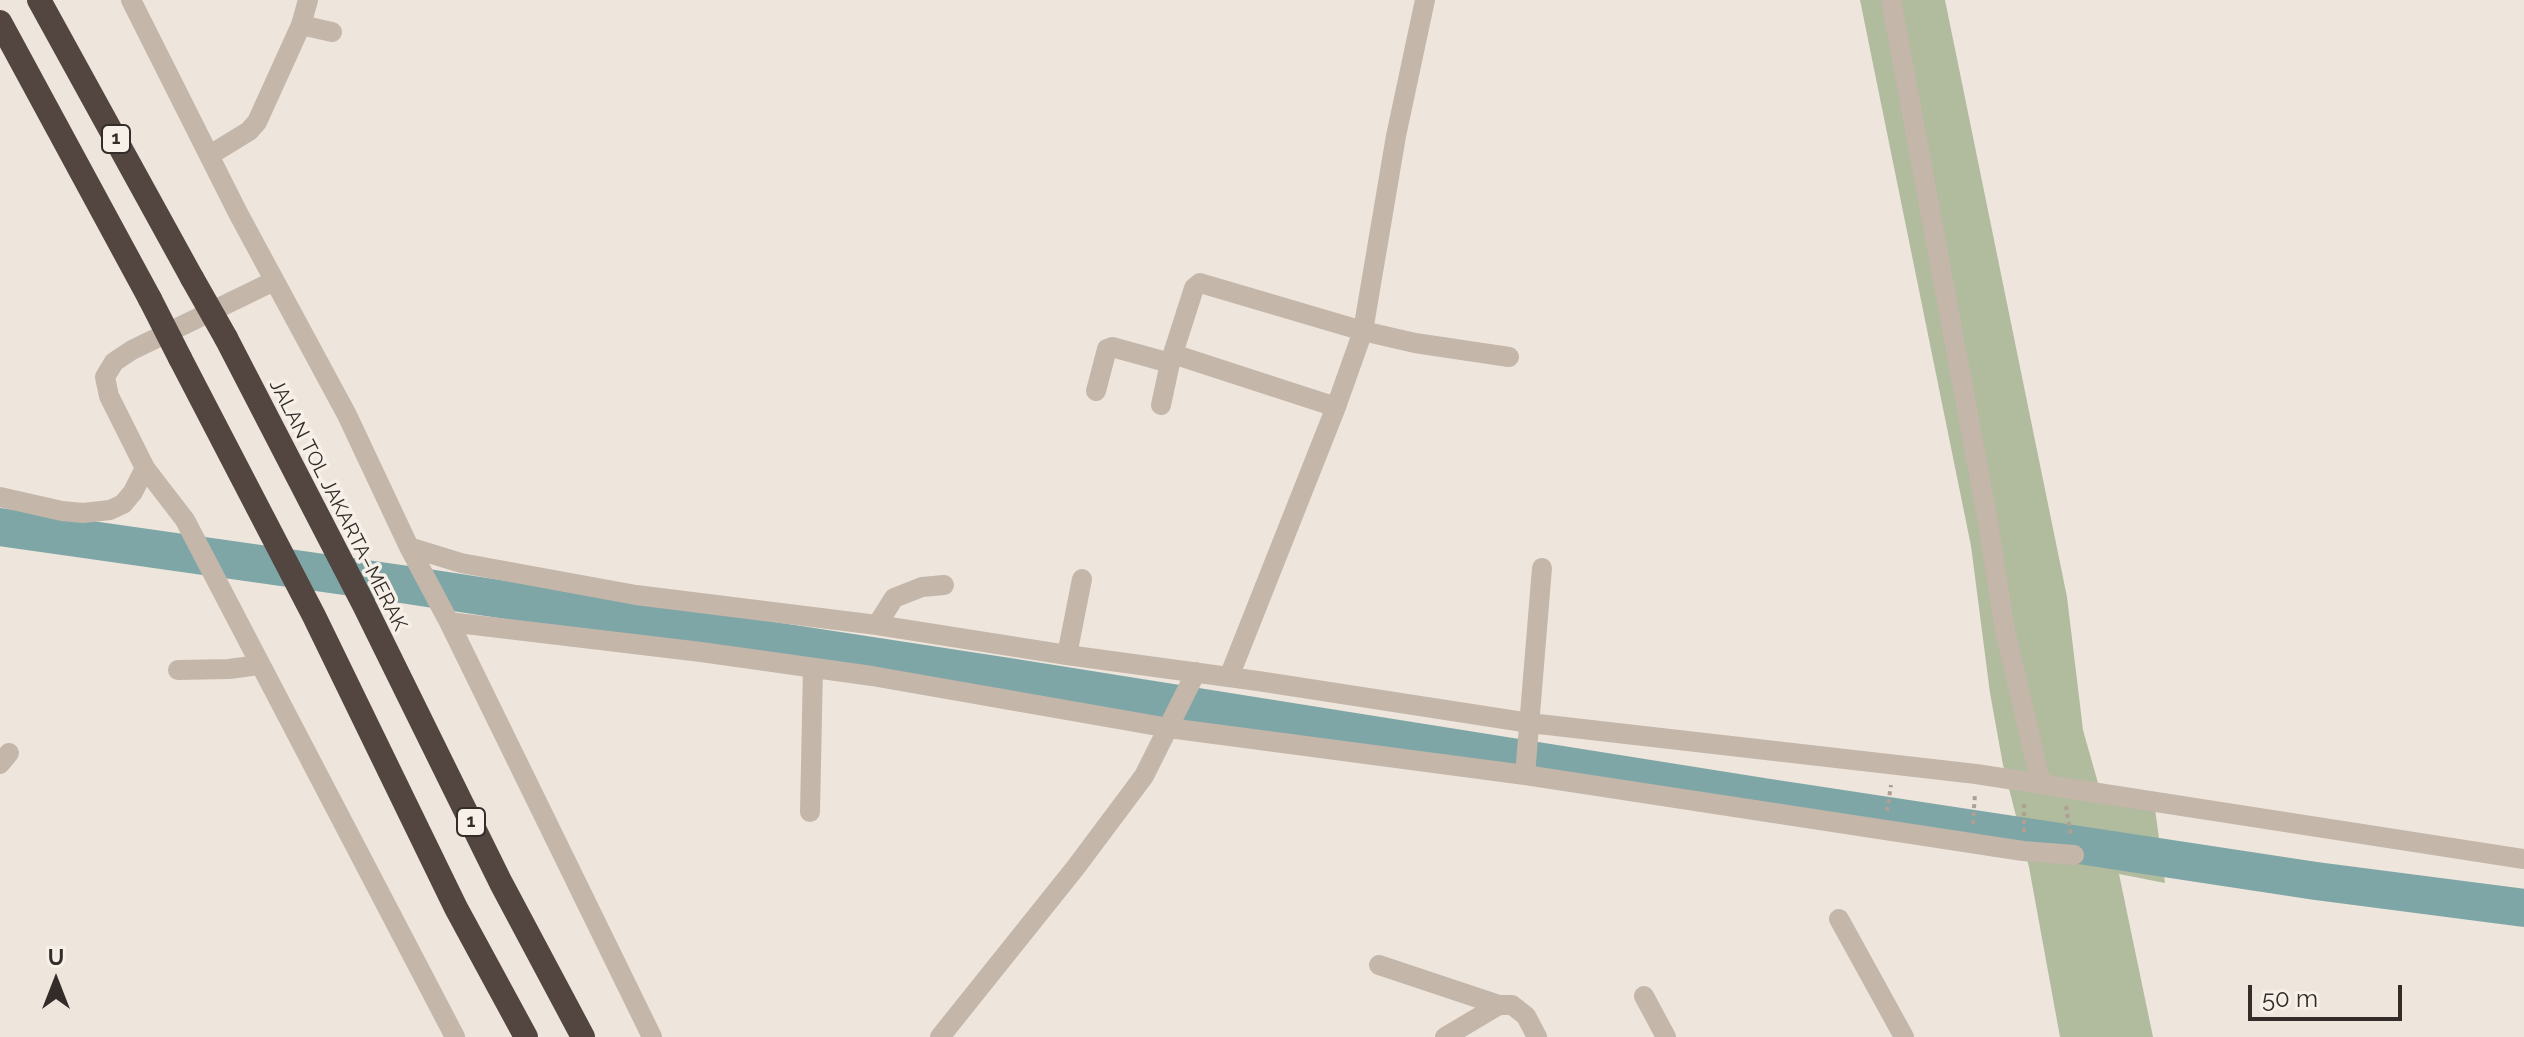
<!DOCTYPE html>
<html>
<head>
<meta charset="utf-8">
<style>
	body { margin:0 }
	#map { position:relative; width:2524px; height:1037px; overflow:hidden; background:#eee6dc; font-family:Raleway,sans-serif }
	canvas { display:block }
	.north { position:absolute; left:16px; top:941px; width:80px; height:80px; -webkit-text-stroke:6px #f7f0e8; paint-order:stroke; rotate:0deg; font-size:22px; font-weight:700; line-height:32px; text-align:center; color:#332c28 }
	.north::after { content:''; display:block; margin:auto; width:28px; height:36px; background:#332c28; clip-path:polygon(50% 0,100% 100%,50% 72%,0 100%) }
	.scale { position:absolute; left:2248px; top:985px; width:154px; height:36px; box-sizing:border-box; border:4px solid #332c28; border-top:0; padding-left:10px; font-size:24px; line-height:28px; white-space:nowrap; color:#332c28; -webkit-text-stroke:6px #f7f0e8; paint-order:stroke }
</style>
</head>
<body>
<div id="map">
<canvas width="2524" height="1037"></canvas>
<div class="north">U</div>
<div class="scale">50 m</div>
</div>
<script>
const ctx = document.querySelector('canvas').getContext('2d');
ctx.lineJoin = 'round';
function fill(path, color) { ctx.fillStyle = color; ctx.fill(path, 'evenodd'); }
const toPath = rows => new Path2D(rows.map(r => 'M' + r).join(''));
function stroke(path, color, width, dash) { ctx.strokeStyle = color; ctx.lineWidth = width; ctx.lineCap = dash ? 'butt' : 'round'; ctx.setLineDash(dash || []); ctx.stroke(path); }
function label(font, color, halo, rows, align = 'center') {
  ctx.font = font + ' Raleway,sans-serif'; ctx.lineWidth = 7; ctx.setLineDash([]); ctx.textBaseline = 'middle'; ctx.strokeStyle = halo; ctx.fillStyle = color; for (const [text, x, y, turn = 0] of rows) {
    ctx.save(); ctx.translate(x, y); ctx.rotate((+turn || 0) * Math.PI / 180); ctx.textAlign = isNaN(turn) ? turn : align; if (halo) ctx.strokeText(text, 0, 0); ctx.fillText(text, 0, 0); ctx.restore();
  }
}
fill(toPath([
	[1860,0,1945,0,2067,597,2083,730,2100,790,2153,794,2165,883,2119,874,2153,1037,2060,1037,2029,867,2003,765,1990,693,1971,546]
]), '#b1bb9e');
stroke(toPath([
	[0,527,408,585,1009,677,1763,797,2316,881,2524,908]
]), '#7fa6a7', 38);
stroke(toPath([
	[2066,806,2071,837],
	[1887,811,1891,785],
	[1973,824,1975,793],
	[2024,832,2024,801]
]), '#b0a094', 4, [4, 4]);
stroke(toPath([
	[131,0,238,213,347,415,409,547,461,563,636,595,877,625,1067,655,1258,681,1530,723,1976,774,2524,859],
	[1891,0,1987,517,2005,630,2041,784],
	[301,25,332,32],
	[210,155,249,131,257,122,301,25,308,0],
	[1173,354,1336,407],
	[1096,391,1107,349,1112,347,1170,363],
	[1161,405,1170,363,1194,288,1200,283,1363,331,1415,343,1509,357],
	[145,468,109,396,105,377,114,362,132,350,274,281],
	[0,497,62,511,83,513,110,510,123,504,133,492,145,468,185,520,455,1037],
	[409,547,449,622,652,1037],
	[449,622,701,652,872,676,1169,728,1525,775,2023,851,2074,855],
	[877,625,894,598,922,587,944,585],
	[1067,655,1082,579],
	[178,670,229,669,259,665],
	[1229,677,1336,407,1363,331,1396,136,1425,0],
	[0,764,9,753],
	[1525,775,1542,568],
	[810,812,813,668],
	[1839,919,1904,1037],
	[1379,965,1499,1005,1512,1005,1526,1016,1537,1037],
	[1644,996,1666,1037],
	[940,1037,1076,867,1144,776,1196,672],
	[1445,1037,1499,1005]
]), '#c5b6aa', 20);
stroke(toPath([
	[39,0,192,278],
	[0,22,150,299],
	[226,338,364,605,501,883,583,1037],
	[180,358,314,616,456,908,526,1037]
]), '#534641', 24);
stroke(toPath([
	[192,278,226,338],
	[150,299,180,358]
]), '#534641', 24);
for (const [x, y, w] of [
	[116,139,28],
	[471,822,28]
]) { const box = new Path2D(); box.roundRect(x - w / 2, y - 14, w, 28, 6); ctx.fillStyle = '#f7f0e8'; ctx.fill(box); stroke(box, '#332c28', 2); }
label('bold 18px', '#332c28', null, [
	["1",116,139],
	["1",471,822]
]);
label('20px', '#332c28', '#f7f0e8', [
	["JALAN TOL JAKARTA–MERAK",338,505,63]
]);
</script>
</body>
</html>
